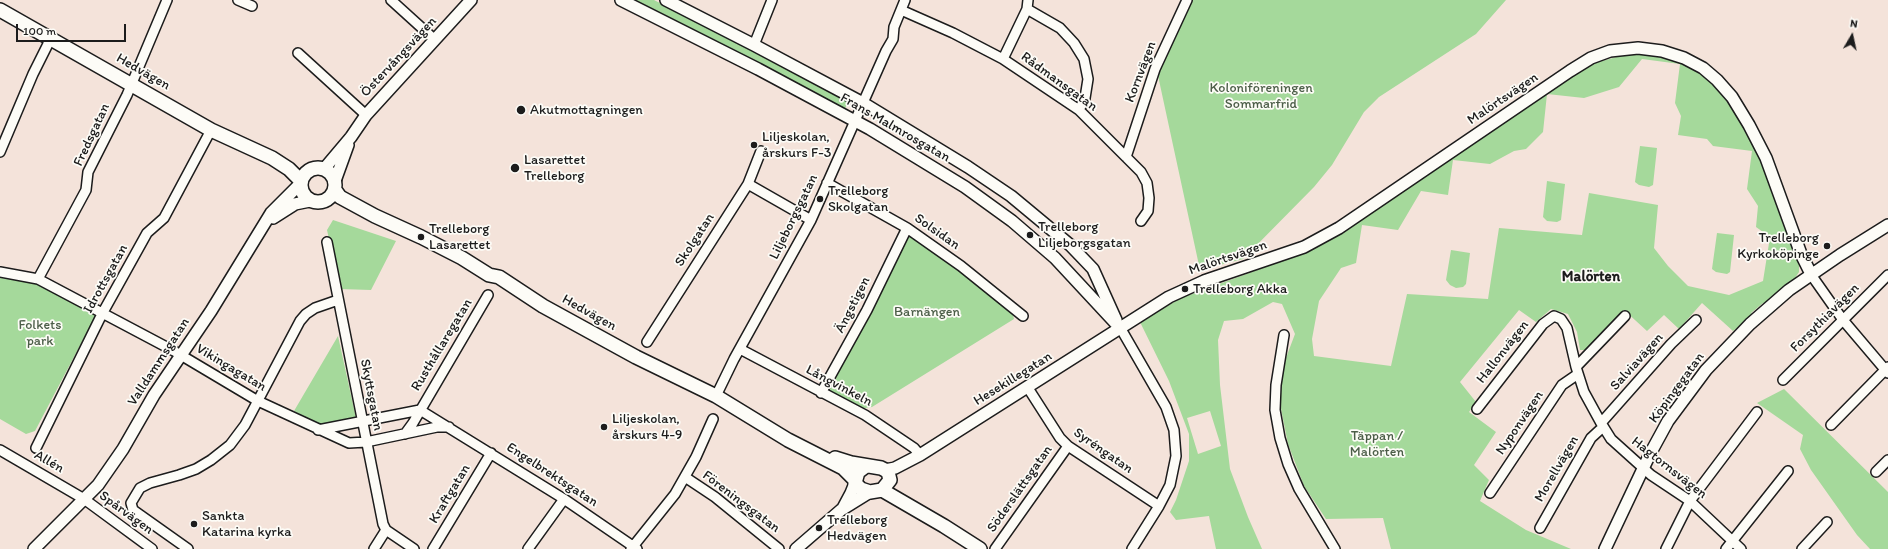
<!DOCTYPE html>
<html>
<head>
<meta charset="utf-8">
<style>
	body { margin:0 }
	#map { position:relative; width:1888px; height:549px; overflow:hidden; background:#f4e3da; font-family:Itim,sans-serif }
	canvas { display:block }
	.north { position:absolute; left:1832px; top:16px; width:40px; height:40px; -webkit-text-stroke:3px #fdfcf7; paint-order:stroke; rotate:9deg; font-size:11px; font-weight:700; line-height:16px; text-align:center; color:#1c1c1c }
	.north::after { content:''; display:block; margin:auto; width:14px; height:18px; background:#1c1c1c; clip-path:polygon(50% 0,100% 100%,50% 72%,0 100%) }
	.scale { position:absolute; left:16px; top:24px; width:110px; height:18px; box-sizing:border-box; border:2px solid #1c1c1c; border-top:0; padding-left:5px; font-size:12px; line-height:14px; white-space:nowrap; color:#1c1c1c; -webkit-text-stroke:3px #fdfcf7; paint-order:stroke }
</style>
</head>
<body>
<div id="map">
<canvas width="1888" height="549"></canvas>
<div class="north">N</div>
<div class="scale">100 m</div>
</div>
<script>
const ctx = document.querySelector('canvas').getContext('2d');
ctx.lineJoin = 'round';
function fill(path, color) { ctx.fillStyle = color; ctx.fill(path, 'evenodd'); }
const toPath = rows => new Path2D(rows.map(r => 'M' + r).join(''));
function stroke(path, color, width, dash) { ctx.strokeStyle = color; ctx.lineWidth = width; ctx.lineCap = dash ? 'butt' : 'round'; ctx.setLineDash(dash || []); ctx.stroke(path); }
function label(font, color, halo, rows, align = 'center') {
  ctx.font = font + ' Itim,sans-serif'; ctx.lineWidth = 3.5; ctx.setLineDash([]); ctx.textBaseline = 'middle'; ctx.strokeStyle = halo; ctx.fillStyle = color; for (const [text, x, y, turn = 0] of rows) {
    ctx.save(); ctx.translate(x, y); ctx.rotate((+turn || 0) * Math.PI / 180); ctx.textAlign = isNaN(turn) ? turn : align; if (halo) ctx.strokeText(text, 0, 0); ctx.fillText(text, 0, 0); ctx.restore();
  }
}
fill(toPath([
	[631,0,654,0,849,100,844,111],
	[1191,0,1506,0,1476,34,1379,97,1364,112,1332,165,1314,187,1243,259,1200,270,1157,71],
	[1627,54,1653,54,1676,59,1693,68,1717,86,1735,109,1756,147,1794,244,1799,266,1799,272,1795,278,1765,304,1763,303,1751,313,1753,315,1733,331,1702,303,1679,329,1664,315,1647,331,1624,310,1585,350,1580,350,1577,332,1568,314,1551,309,1536,322,1519,310,1460,382,1476,402,1469,412,1496,432,1474,465,1489,480,1480,501,1526,530,1571,549,1391,549,1383,518,1326,519,1304,486,1288,444,1281,409,1281,371,1295,334,1282,304,1273,302,1243,319,1224,321,1218,340,1220,385,1230,469,1248,517,1262,549,1216,549,1209,516,1176,520,1170,512,1176,500,1189,461,1189,434,1169,381,1140,322,1181,298,1309,251,1344,231,1555,87,1595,63],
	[1642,59,1680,64,1675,103,1681,116,1678,135,1707,139,1713,146,1752,151,1747,189,1758,206,1756,227,1770,237,1763,281,1729,295,1688,286,1668,266,1654,248,1658,205,1589,193,1582,235,1499,228,1488,299,1407,294,1391,366,1314,356,1312,339,1319,301,1341,268,1356,263,1362,225,1398,230,1421,191,1448,195,1453,160,1490,164,1514,151,1526,149,1543,132,1547,94,1584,98,1619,87],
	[1210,411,1221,446,1198,454,1187,418],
	[1640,146,1657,148,1653,185,1649,187,1639,185,1635,182],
	[1547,181,1565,184,1561,220,1557,222,1547,221,1543,217],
	[333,220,396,241,371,290,340,289,327,230],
	[1717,233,1734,235,1730,272,1727,274,1716,272,1712,269],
	[911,235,1012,311,1014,319,872,407,858,409,828,393,828,389,906,239],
	[1451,250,1470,253,1466,284,1463,287,1456,288,1450,285,1446,280],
	[0,277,36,284,96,315,35,431,26,434,0,419],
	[338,336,356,418,320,425,294,411],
	[1784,389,1888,492,1888,549,1870,549,1857,535,1811,470,1800,449,1803,435,1757,403]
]), '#a5d99b');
const minor = toPath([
	[238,0,252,6],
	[391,0,434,39],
	[1027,9,1060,28,1074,43,1084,59,1088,79,1085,98,1079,110],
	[901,10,953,33,1003,59,1079,110,1141,172,1147,183,1149,198,1148,211,1141,221],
	[754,45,772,0],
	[298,53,366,115],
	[1003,59,1027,9,1028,0],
	[0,152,33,74,51,38],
	[1126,157,1155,69,1187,0],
	[827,183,907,228,961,266,1023,316],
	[748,184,811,220],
	[327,242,383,524,386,530,374,549],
	[0,272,38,279,174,351,258,401,349,443,366,442,437,427,449,427],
	[1812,276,1843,320,1888,373],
	[38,279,86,190,88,172,127,95,167,0],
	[1121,329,1166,407,1174,430,1176,456,1170,485,1159,506,1132,549],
	[1284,335,1276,385,1275,410,1280,438,1288,464,1299,489,1335,549],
	[647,342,748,184,761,151],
	[740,349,865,415,914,448,920,455],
	[1576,367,1625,316],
	[1783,380,1888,275],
	[1028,388,1060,438,1068,446,1159,506],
	[821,393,867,310,907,228],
	[716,396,734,359,811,220,886,51,893,39,894,27,905,0],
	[1477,409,1543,324,1554,316,1561,319,1567,328,1576,367,1584,392,1601,423,1611,439,1651,475,1690,501,1741,549],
	[1601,423,1671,344,1696,320],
	[1831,425,1888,367],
	[318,430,420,410,564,499,637,549],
	[405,434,413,423,488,295],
	[36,448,102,314,147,233,164,218,211,130],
	[0,450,84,499,152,549],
	[1876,472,1888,460],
	[685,477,715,497,779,549],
	[1490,493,1562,385,1578,374],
	[1540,528,1591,438,1603,427],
	[386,530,414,549],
	[188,549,133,510,131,503,140,488,150,483,179,475,196,469,211,460,230,445,245,425,300,321,306,314,315,308,338,300],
	[433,549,491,453],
	[528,549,564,499],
	[631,549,675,494,696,457,713,419],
	[995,549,1068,446],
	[1666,549,1690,501,1757,412],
	[1726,549,1788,471],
	[1802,549,1827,522]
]);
const tertiary = toPath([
	[621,0,758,69,870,129,965,187,1012,221,1055,258,1121,329],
	[666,0,754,45,863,103,968,167,1011,196,1070,245,1093,269,1116,320],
	[324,169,351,137,366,115,471,0],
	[335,181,348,145],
	[273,218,295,204,310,201],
	[885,470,895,468,920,455,1169,297,1204,281,1304,247,1339,228,1570,71,1591,58,1610,51,1638,48,1662,51,1684,58,1703,68,1717,80,1732,97,1749,125,1766,158,1801,254,1812,276],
	[843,508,851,493,855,483],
	[34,549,98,485,123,449,154,395,211,311,271,213,300,184],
	[796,549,841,510,870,492],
	[1605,549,1650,454,1668,421,1706,370,1750,324,1789,290,1840,255,1888,225]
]);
const secondary = toPath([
	[0,10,211,130,272,158,289,169,301,181],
	'301 185a17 17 0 1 1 34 0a17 17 0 1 1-34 0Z',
	[335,190,340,197,375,216,421,237,462,258,489,275,499,277,543,306,636,357,716,396,788,440,843,468,855,480],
	[835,458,851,463,881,468,885,470,888,472,890,480,882,490,870,492,861,489,855,483,858,472,866,466],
	[882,490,944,526,980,549]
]);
stroke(minor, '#1c1c1c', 12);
stroke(tertiary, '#1c1c1c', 14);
stroke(secondary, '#1c1c1c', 16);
stroke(minor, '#fdfcf7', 9);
stroke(tertiary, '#fdfcf7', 11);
stroke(secondary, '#fdfcf7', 13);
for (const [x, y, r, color] of [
	[521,110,5,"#1c1c1c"],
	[754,145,4,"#1c1c1c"],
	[515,168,5,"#1c1c1c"],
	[820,199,4,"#1c1c1c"],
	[1030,235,4,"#1c1c1c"],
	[421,237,4,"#1c1c1c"],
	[1827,246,4,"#1c1c1c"],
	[1185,289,4,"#1c1c1c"],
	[604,427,4,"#1c1c1c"],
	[194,524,4,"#1c1c1c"],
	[819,528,4,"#1c1c1c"]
]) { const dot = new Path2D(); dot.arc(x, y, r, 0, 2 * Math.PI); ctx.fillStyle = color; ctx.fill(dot); stroke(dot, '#fdfcf7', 1.5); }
label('14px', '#1c1c1c', '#fdfcf7', [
	["Östervångsvägen",399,57,-47],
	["Hedvägen",143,72,30],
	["Kornvägen",1141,72,-69],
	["Rådmansgatan",1059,82,36],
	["Malörtsvägen",1503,99,-34],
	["Frans Malmrosgatan",895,128,30],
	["Fredsgatan",92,135,-65],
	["Liljeborgsgatan",794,217,-64],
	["Solsidan",937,232,35],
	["Skolgatan",695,240,-57],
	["Malörtsvägen",1228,258,-19],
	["Idrottsgatan",106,279,-61],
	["Ängstigen",853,305,-63],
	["Hedvägen",589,313,29],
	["Forsythiavägen",1825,318,-45],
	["Rusthållaregatan",442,345,-59],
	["Hallonvägen",1503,352,-52],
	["Valldammsgatan",159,362,-57],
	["Salviavägen",1637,362,-48],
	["Vikingagatan",231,368,31],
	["Hesekillegatan",1013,379,-32],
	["Långvinkeln",839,386,28],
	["Köpingegatan",1677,388,-54],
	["Skyttsgatan",371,395,79],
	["Nyponvägen",1520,423,-56],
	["Syréngatan",1103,451,35],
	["Allén",49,462,30],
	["Hagtornsvägen",1669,468,38],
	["Morellvägen",1557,469,-60],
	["Engelbrektsgatan",552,475,33],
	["Söderslättsgatan",1020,489,-55],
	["Kraftgatan",450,494,-59],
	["Föreningsgatan",741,502,37],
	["Spårvägen",126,513,36]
]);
label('14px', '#4c5e48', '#fdfcf7', [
	["Koloniföreningen",1261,88],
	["Sommarfrid",1261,104],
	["Barnängen",927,312],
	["Folkets",40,325],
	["park",40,341],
	["Täppan /",1377,436],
	["Malörten",1377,452]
]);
label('14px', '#1c1c1c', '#fdfcf7', [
	["Akutmottagningen",530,110],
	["Liljeskolan,",762,137],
	["årskurs F-3",762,153],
	["Lasarettet",524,160],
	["Trelleborg",524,176],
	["Trelleborg",828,191],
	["Skolgatan",828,207],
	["Trelleborg",1038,227],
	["Liljeborgsgatan",1038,243],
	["Trelleborg",429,229],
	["Lasarettet",429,245],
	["Trelleborg",1819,238,"right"],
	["Kyrkoköpinge",1819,254,"right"],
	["Trelleborg Akka",1193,289],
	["Liljeskolan,",612,419],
	["årskurs 4-9",612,435],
	["Sankta",202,516],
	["Katarina kyrka",202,532],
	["Trelleborg",827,520],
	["Hedvägen",827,536]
], 'left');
label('bold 15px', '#1c1c1c', '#fdfcf7', [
	["Malörten",1591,277]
]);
</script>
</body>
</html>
